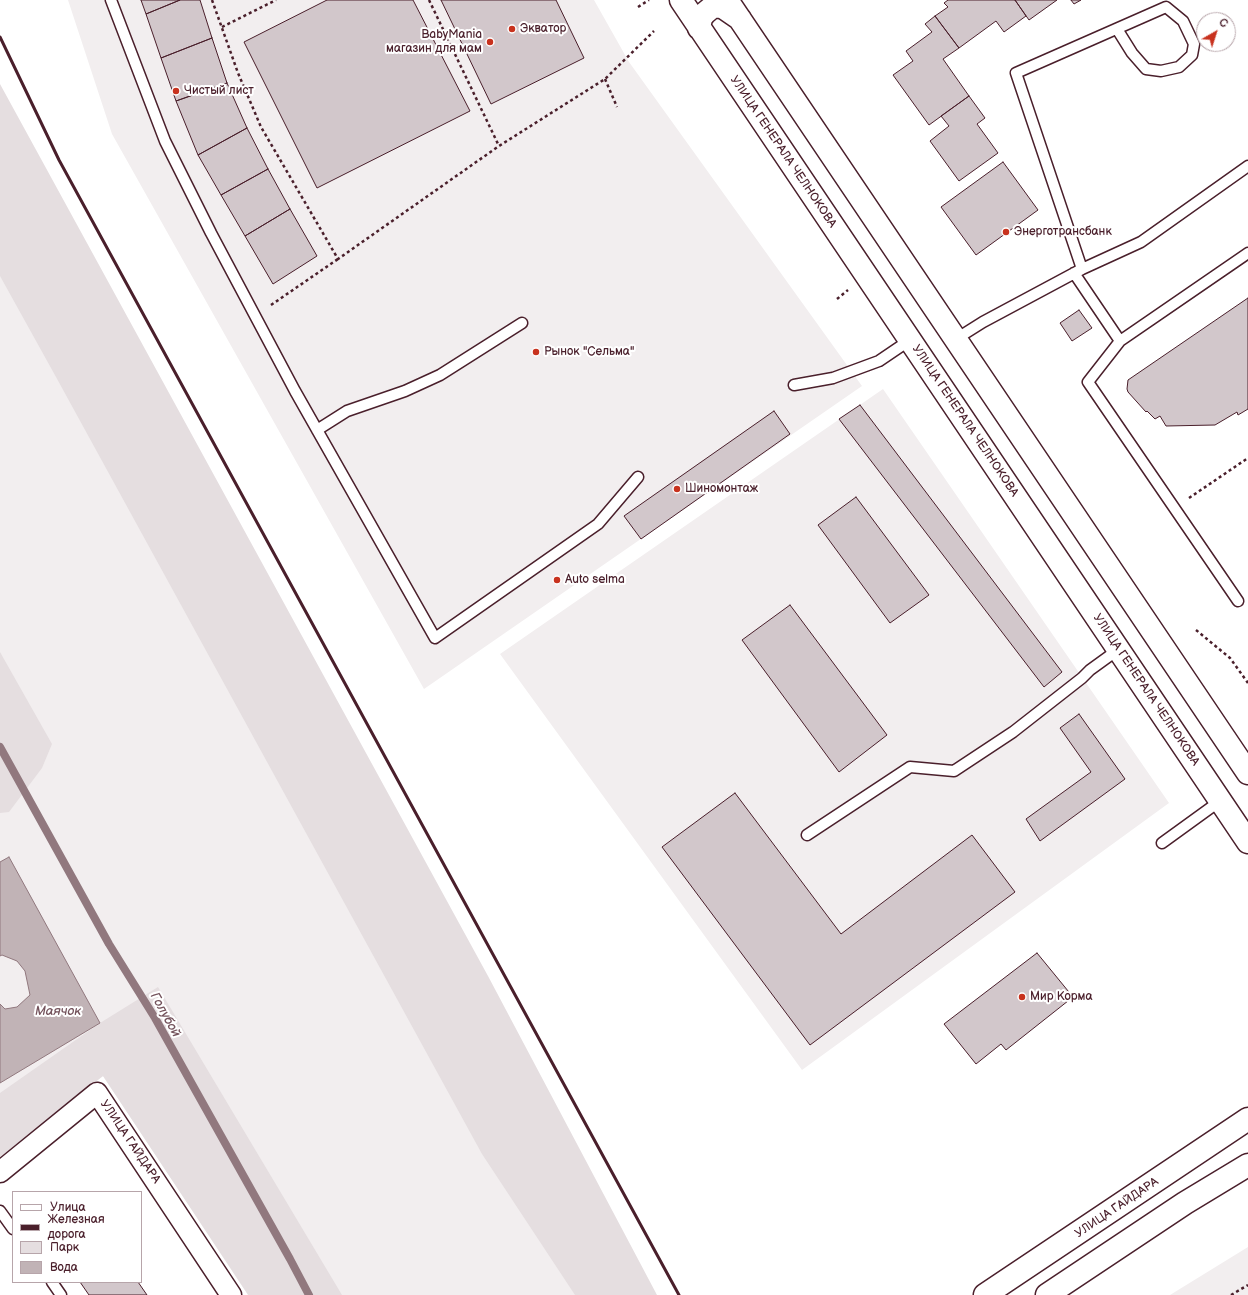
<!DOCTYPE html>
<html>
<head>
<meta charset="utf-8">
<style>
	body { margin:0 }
	#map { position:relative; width:1248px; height:1295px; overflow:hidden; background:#fff; font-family:"Balsamiq Sans",sans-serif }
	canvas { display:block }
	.legend { position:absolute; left:12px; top:1191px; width:130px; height:92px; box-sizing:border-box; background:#fff; border:1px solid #b7a5aa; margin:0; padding:5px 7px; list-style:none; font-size:12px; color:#4a1f2b }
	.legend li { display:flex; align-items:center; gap:8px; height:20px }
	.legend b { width:20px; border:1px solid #b7a5aa }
	.north { position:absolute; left:1196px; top:12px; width:40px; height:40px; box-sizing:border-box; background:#fff; border:1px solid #b7a5aa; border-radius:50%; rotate:39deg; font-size:11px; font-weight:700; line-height:16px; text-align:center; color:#4a1f2b }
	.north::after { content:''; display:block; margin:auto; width:14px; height:18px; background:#c8321e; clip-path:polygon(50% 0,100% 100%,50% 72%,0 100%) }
</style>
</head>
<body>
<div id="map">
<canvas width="1248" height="1295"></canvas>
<ul class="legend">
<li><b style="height:5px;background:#fff"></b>Улица</li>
<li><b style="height:5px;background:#4a1f2b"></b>Железная дорога</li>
<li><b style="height:11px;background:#e5dee0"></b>Парк</li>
<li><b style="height:11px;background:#c1b3b6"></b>Вода</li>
</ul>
<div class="north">С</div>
</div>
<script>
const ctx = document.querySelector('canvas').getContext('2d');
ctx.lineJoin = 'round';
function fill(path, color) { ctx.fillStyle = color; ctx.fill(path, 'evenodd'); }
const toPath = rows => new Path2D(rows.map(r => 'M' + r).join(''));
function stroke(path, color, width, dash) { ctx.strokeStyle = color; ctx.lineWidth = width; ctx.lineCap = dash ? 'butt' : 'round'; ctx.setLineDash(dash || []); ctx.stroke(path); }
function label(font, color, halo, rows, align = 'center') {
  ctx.font = font + ' "Balsamiq Sans",sans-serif'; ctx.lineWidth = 4; ctx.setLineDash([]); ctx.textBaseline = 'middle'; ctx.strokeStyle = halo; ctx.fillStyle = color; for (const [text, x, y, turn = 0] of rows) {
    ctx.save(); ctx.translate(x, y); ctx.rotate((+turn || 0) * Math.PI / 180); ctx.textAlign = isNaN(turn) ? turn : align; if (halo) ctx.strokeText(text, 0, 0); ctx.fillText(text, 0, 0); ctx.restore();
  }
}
fill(toPath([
	[68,0,594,0,629,62,862,386,424,689,112,134],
	[0,177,634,1295,249,1295,103,1076,62,1106,0,1156],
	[883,389,1169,803,802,1070,500,654],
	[1248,1247,1248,1295,1170,1295]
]), '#f2eeef');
fill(toPath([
	[0,84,488,976,657,1295,575,1295,482,1154,56,377,0,276],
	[0,652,52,744,42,768,9,812,0,813],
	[158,987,342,1295,248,1295,103,1076,0,1157,0,1093,100,1023]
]), '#e5dee0');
const water = toPath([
	[9,857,100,1023,0,1083,0,1004,5,1009,17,1007,30,995,25,971,17,961,2,955,0,956,0,862,9,857]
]);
fill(water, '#c1b3b6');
stroke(water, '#91787e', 1);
stroke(toPath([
	[0,747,109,944,155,1018,290,1259,309,1295]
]), '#91787e', 8);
const building = toPath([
	[141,0,180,0,146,14,141,0],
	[180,0,200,0,212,38,161,58,146,14,180,0],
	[327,0,413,0,470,111,317,188,244,42,327,0],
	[441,0,556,0,584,58,491,104,441,0],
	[948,0,1015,0,1026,16,1004,32,996,21,959,48,935,16,948,7,944,3,948,0],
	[1015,0,1057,0,1029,20,1015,0],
	[1071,0,1081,0,1074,4,1071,0],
	[935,16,959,48,943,59,969,96,929,125,893,75,913,61,906,51,932,32,925,24,935,16],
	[212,38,227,83,176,101,161,58,212,38],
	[227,83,247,128,198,155,176,101,227,83],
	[969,96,985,118,977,124,998,153,959,181,930,141,949,126,941,116,969,96],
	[247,128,268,169,221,195,198,155,247,128],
	[1003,162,1038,210,976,255,941,207,1003,162],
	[268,169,290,209,245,236,221,195,268,169],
	[290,209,317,256,273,284,245,236,290,209],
	[1248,298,1248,409,1238,415,1237,412,1215,425,1166,426,1160,416,1155,419,1147,411,1146,412,1128,392,1127,389,1128,380,1248,298],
	[1079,310,1092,328,1072,341,1060,323,1079,310],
	[860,405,1062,672,1044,687,839,419,860,405],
	[774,411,790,434,641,539,624,516,774,411],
	[856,497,929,595,890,623,818,525,856,497],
	[790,605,887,735,839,772,742,640,790,605],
	[1079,714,1125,779,1040,841,1026,819,1091,772,1060,728,1079,714],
	[735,793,841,934,972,835,1015,892,810,1045,662,847,735,793],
	[1037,953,1073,997,1006,1050,1001,1044,976,1064,944,1024,1037,953],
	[80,1282,138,1282,147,1295,89,1295,80,1282]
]);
fill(building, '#d2c7cb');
stroke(building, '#4a1f2b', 1);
const lane = toPath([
	[111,0,165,141,211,233,295,391,435,638,598,524,638,477],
	[1082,269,1016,73,1166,7,1183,21,1194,44,1192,55,1179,67,1161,71,1146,69,1132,53,1117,29],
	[1074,273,1120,341,1248,253],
	[956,339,983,322,1082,269,1141,242,1248,166],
	[1120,341,1088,382,1238,601],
	[794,385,833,378,879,361,910,340],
	[317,430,347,411,405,391,440,375,522,323],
	[807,835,910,767,954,771,1013,732,1082,678,1090,670,1119,649],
	[1162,843,1220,801],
	[0,1211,13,1229],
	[52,1282,61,1295]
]);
const street = toPath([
	[0,1172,97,1093,231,1295]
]);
const primary = toPath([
	[681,0,1248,842],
	[727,0,1248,773],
	[699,28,701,18,705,13,711,8,717,6,724,8,740,19],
	[985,1295,1248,1119],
	[1047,1295,1185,1203,1248,1165]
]);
stroke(lane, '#4a1f2b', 13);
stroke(street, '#4a1f2b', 23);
stroke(primary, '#4a1f2b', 25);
stroke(toPath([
	[212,0,238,73,261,127,338,259,499,146,605,79,654,31],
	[429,0,499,146],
	[638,7,649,0],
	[222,27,276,0],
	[605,79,617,107],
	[837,299,848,290],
	[271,305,338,259],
	[1189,498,1248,458],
	[1196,630,1230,658,1248,683],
	[1231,1295,1248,1285]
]), '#4a1f2b', 2.5, [3, 3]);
stroke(lane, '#fff', 10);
stroke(street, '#fff', 20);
stroke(primary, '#fff', 22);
stroke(toPath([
	[0,37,59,160,679,1295]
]), '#4a1f2b', 3);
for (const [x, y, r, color] of [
	[512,29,4,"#c8321e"],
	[490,42,4,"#c8321e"],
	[176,91,4,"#c8321e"],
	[1006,232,4,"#c8321e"],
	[536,352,4,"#c8321e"],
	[677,489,4,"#c8321e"],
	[557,580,4,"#c8321e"],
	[1022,997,4,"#c8321e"]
]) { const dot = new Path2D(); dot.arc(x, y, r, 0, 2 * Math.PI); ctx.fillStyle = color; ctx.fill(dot); stroke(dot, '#fff', 1.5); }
label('12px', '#4a1f2b', '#fff', [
	["Экватор",520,29],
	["BabyMаnia",482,35,"right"],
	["магазин для мам",482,49,"right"],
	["Чистый лист",184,91],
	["Энерготрансбанк",1014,232],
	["Рынок \"Сельма\"",544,352],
	["Шиномонтаж",685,489],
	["Auto selma",565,580],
	["Мир Корма",1030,997]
], 'left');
label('12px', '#4a1f2b', '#fff', [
	["УЛИЦА ГЕНЕРАЛА ЧЕЛНОКОВА",783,152,56],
	["УЛИЦА ГЕНЕРАЛА ЧЕЛНОКОВА",965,421,56],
	["УЛИЦА ГЕНЕРАЛА ЧЕЛНОКОВА",1146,690,56],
	["УЛИЦА ГАЙДАРА",130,1142,56],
	["УЛИЦА ГАЙДАРА",1117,1208,-34]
]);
label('italic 13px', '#74535c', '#fff', [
	["Маячок",58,1012],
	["Голубой",165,1015,61]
]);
</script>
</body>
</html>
